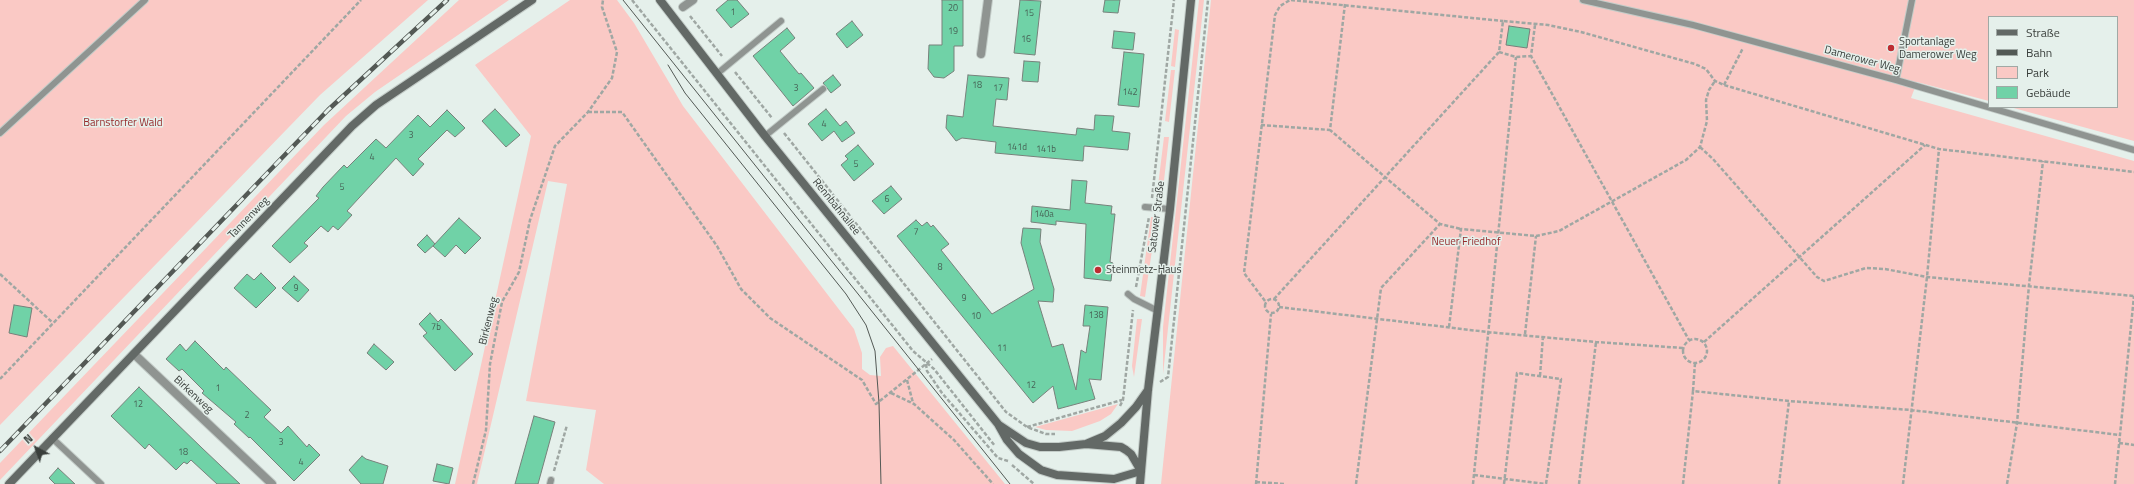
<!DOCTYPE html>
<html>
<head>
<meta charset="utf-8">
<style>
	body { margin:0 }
	#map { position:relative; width:2134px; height:484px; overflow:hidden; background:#e5f0eb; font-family:"Titillium Web",sans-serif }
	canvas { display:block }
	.legend { position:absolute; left:1988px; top:16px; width:130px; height:92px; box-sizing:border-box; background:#e5f0eb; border:1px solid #a0a9a5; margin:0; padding:5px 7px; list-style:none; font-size:12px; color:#393e3b }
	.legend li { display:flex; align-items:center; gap:8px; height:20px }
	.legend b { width:20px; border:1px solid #a0a9a5 }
	.north { position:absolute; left:16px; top:428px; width:40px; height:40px; -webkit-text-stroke:3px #e5f0eb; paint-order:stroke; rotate:319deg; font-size:11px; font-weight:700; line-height:16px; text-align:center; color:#393e3b }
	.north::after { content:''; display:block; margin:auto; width:14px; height:18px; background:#393e3b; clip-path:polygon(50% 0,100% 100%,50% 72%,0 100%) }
</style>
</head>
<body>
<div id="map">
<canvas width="2134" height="484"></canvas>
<ul class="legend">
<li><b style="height:5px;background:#636966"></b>Straße</li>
<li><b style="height:5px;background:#535955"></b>Bahn</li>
<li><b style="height:11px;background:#fac9c5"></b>Park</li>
<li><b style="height:11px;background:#70d2a7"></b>Gebäude</li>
</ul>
<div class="north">N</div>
</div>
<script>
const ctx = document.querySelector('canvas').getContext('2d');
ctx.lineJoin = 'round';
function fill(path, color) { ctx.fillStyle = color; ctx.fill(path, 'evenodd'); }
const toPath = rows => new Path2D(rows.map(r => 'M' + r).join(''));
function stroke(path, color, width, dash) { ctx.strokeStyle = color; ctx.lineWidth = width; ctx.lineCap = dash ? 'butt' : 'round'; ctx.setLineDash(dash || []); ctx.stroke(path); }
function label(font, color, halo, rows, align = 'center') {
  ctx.font = font + ' "Titillium Web",sans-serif'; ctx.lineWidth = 3; ctx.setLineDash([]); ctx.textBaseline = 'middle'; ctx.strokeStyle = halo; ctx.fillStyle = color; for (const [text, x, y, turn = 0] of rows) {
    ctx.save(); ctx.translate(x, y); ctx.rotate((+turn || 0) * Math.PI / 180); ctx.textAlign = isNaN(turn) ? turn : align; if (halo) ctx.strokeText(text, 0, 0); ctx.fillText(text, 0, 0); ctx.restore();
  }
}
fill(toPath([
	[0,0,428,0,320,95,0,425],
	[459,0,509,0,375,92,346,116,0,480,0,463,324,125],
	[570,0,617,0,634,23,683,106,854,329,862,353,862,369,870,375,881,376,880,357,886,348,893,346,1005,484,604,484,586,470,596,410,526,401,567,184,548,181,477,484,455,484,531,136,475,65],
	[1199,0,1204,0,1163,374,1163,327],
	[1211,0,2134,0,2134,141,2010,107,2117,107,2117,17,1989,17,1989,101,1917,82,1911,98,2134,161,2134,484,1161,484],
	[1175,29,1179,30,1175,67,1171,66],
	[1171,70,1175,70,1169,122,1165,121],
	[1164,137,1169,137,1163,189,1157,194],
	[1151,217,1157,217,1145,297,1140,296],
	[1137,319,1142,319,1134,377,1132,366],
	[1118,404,1111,414,1100,421,1072,431,1046,430,1035,427]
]), '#fac9c5');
const building = toPath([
	[728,0,737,0,749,14,731,28,716,10,728,0],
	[942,0,963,0,963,46,954,46,954,71,944,78,934,77,928,69,929,45,942,45,942,0],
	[1020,0,1041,1,1035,55,1014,53,1020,0],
	[1105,0,1120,0,1118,13,1103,12,1105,0],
	[852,21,863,35,847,48,836,34,852,21],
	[1509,26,1530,29,1527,48,1506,45,1509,26],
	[787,28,795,38,780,51,799,74,801,73,814,88,793,106,753,56,787,28],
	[1114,31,1135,33,1133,50,1112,48,1114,31],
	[1124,52,1144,54,1139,107,1118,105,1124,52],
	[1024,61,1040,62,1038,82,1022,81,1024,61],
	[833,75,841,85,831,93,823,83,833,75],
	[968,75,1009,78,1007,100,996,99,993,126,1076,135,1077,128,1094,130,1095,115,1114,116,1112,131,1130,133,1128,150,1084,146,1083,161,995,153,996,142,962,138,956,141,946,128,947,115,963,117,968,75],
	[495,109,520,135,506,147,482,121,495,109],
	[826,109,840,126,846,121,855,133,842,142,834,131,822,141,808,124,826,109],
	[447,110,465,128,455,137,447,130,418,159,424,164,413,176,396,158,347,211,352,215,338,230,333,226,328,232,321,226,304,243,308,246,290,263,272,246,319,198,316,196,323,187,344,165,347,168,376,139,386,148,418,115,430,127,447,110],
	[858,145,874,164,854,181,841,165,848,159,845,156,858,145],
	[1072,180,1087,181,1085,203,1112,206,1111,214,1115,214,1110,262,1113,263,1111,281,1084,278,1086,224,1056,221,1056,225,1031,222,1032,206,1070,210,1072,180],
	[891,186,902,199,884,214,872,201,891,186],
	[459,218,481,238,465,254,456,245,445,257,433,246,459,218],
	[916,220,922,226,927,222,931,227,933,225,949,244,941,250,992,314,1034,289,1021,243,1023,228,1041,229,1040,242,1054,289,1053,302,1038,301,1052,347,1063,344,1076,390,1081,350,1086,353,1090,326,1083,326,1085,305,1108,307,1101,380,1089,379,1095,399,1058,409,1053,386,1033,403,897,236,916,220],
	[427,235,435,244,425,253,417,245,427,235],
	[261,273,276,288,256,308,234,288,247,274,254,280,261,273],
	[294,276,309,290,298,302,282,288,294,276],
	[14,305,32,308,27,337,9,333,14,305],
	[430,313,438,322,441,319,473,354,455,371,423,336,427,333,419,324,430,313],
	[195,341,224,370,226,367,271,410,264,417,281,433,288,426,307,447,309,444,320,455,294,481,250,437,249,438,234,424,236,422,202,393,204,391,182,369,179,371,166,359,180,344,186,351,195,341],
	[374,344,394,362,386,370,367,353,374,344],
	[139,387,202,448,240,484,217,484,191,460,187,464,184,462,176,470,149,444,145,449,111,416,139,387],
	[534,416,555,422,538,484,515,484,534,416],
	[362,456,366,459,388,466,383,484,361,484,349,470,362,456],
	[437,464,453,468,449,484,433,481,437,464],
	[58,468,75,484,55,484,49,478,58,468]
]);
fill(building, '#70d2a7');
stroke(building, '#77817b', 1);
const lane = toPath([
	[1583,0,1693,25,1896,80,2134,150],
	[718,73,781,21],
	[1896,80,1912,0],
	[0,133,145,0],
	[765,136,823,89],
	[1145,207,1170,209],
	[1128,294,1134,299,1158,311],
	[52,438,101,484],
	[550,484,551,480]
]);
const street = toPath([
	[683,7,693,0],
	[981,54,988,0],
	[134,354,272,484]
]);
const secondary = toPath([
	[660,0,765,136,998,424,1007,440,1019,454,1041,470,1057,475,1114,479,1141,471],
	[999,425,1026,443,1040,447,1059,447,1086,444,1105,436,1121,423,1136,407,1148,390],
	[1086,444,1121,447,1126,450,1131,454,1141,471],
	[9,484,352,126,376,105,532,0],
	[1140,484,1148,390,1170,209,1191,0]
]);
stroke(lane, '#c3ccc8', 8);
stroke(street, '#c3ccc8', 10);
stroke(secondary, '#c3ccc8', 10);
stroke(toPath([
	[632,0,913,351,934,369,995,446],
	[1291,0,1503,21],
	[1345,4,1330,130,1440,224,1461,229],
	[690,16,722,56],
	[1535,25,1531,56,1689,340],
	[1499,52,1516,57,1531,56],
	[735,72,772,118],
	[1724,85,1743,48],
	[588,112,622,112,717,246,741,289,770,318,862,380,876,404,932,359],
	[1261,125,1330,130],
	[784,133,1006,412,1027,427,1046,434,1055,434],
	[1700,147,1713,159,1817,277,1824,281,1866,268,1885,269,1927,277,2134,296],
	[1152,198,1174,0],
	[0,274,53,323],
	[1136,287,1149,217],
	'1265 306a7 7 0 1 1 14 0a7 7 0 1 1-14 0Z',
	[1274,299,1499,52,1503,21,1548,25,1581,32,1695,64,1706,69,1715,81,1724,85,1939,149,2134,172],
	[1265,301,1244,273,1275,15,1280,6,1290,0],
	[1279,307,1487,332,1596,342,1683,348],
	[1449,327,1461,229,1536,236,1559,231,1686,160,1700,147,1707,121,1706,100,1709,90,1715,81],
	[1525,334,1536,236],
	'1683 351a12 12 0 1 1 24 0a12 12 0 1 1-24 0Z',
	[1704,342,1925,145],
	[926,364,927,371,942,393,998,458,1008,461],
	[1540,376,1543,336],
	[0,379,361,0],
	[907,380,913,403],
	[1160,382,1168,377,1208,0],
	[1693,391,1695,363],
	[891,393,914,404,954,440,993,484],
	[1120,406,1123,400,1133,310],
	[1027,427,1122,400],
	[2119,443,2134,445],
	[1012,465,1034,484],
	[554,471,567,425],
	[1474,475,1546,484],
	[1256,482,1285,484],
	[473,484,486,430,490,364,502,302,519,272,530,220,555,146,588,112,612,78,617,52,602,7,603,0],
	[1256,484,1271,314],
	[1356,484,1381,288,1440,224],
	[1473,484,1516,57],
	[1504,484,1517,373,1561,379,1546,484],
	[1579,484,1596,342],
	[1683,484,1693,391,1789,401,1911,410,2120,435],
	[1779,484,1789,401],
	[1903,484,1927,277,1939,149],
	[2007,484,2017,423,2029,285,2043,161],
	[2115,484,2134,296]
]), '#9fa7a3', 2.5, [4, 2]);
stroke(lane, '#8f9491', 6);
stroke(street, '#8f9491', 8);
stroke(secondary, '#636966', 8);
stroke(toPath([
	[623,0,1010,484],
	[668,65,685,93,846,294,866,325,875,351,879,403,881,484]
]), '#535955', 1);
const rail = toPath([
	[0,451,328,110,447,0]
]);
stroke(rail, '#535955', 4.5);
stroke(rail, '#e5f0eb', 3, [9]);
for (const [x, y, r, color] of [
	[1891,48,4,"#bd2d31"],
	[1098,270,4,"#bd2d31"]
]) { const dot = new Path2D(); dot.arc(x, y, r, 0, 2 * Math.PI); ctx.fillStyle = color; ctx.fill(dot); stroke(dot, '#e5f0eb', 1.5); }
label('9px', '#476356', null, [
	["20",953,9],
	["1",733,13],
	["15",1029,14],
	["19",953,32],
	["16",1026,40],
	["18",977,86],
	["3",796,89],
	["17",998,89],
	["142",1130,93],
	["4",824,125],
	["3",411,136],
	["141d",1017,148],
	["141b",1046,150],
	["4",372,158],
	["5",856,165],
	["5",342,188],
	["6",887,200],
	["140a",1044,215],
	["7",916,233],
	["8",940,268],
	["9",296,289],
	["9",964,299],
	["138",1096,316],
	["10",976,317],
	["7b",436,328],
	["11",1002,349],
	["12",1031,386],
	["1",218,389],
	["12",138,405],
	["2",247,416],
	["3",281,443],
	["18",183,453],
	["4",301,463]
]);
label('11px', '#393e3b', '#e5f0eb', [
	["Sportanlage",1899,42],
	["Damerower Weg",1899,55],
	["Steinmetz-Haus",1106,270]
], 'left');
label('11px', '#393e3b', '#e5f0eb', [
	["Damerower Weg",1862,60,15],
	["Rennbahnallee",836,207,51],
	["Satower Straße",1157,217,-83],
	["Tannenweg",249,218,-46],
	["Birkenweg",489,321,-76],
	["Birkenweg",193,395,43]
]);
label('11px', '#962b2c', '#e5f0eb', [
	["Barnstorfer Wald",123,123],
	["Neuer Friedhof",1466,242]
]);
</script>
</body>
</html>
